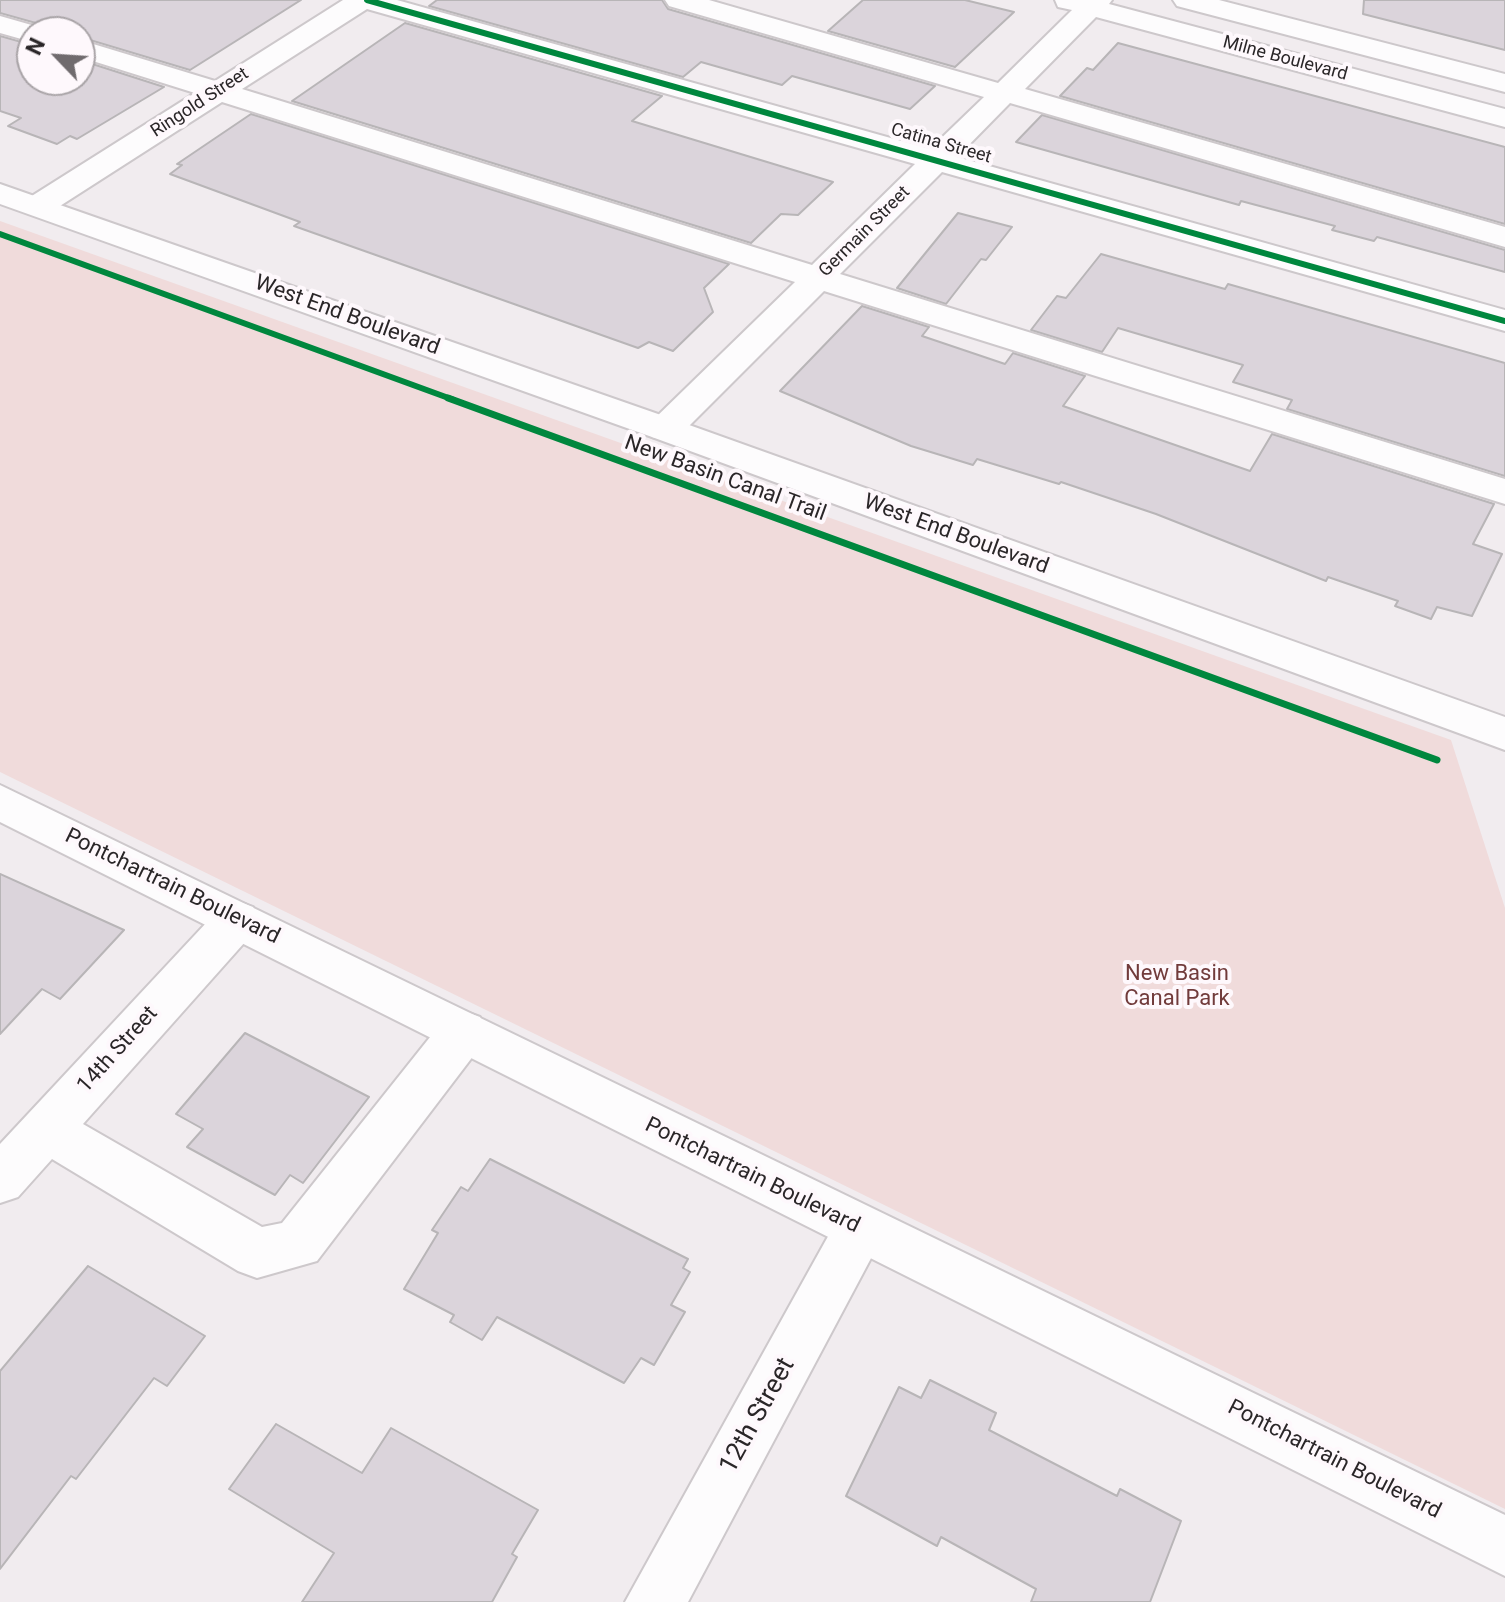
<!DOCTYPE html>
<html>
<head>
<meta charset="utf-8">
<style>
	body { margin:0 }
	#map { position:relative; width:1505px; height:1602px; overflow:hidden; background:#f1ecef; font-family:Roboto,sans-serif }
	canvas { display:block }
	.north { position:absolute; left:16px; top:16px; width:80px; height:80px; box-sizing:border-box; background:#fef8fc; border:2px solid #a9a4a7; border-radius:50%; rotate:295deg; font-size:22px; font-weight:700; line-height:32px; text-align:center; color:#2a2628 }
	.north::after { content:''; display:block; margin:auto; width:28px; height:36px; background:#706b6e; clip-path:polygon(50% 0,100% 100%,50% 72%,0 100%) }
</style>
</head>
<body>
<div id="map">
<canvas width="1505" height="1602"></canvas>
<div class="north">N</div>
</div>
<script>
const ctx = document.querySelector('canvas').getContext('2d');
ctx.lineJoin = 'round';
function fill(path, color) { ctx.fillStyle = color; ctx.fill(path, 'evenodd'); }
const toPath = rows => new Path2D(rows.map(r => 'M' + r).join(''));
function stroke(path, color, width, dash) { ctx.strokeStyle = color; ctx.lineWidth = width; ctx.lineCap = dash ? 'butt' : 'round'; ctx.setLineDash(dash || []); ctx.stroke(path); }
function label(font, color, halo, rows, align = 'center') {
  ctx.font = font + ' Roboto,sans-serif'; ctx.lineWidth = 8; ctx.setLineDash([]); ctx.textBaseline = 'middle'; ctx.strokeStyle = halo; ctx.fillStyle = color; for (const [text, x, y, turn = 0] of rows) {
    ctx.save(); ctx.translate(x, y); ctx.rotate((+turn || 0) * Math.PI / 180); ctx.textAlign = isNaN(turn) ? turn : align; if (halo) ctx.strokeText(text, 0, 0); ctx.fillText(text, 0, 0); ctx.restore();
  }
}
fill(toPath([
	[0,221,1451,740,1505,908,1505,1509,0,772]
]), '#f0dbdb');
const building = toPath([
	[0,0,301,0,190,70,80,37,80,32,48,32,43,25,0,13,0,0],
	[437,0,662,0,668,9,935,86,910,109,792,76,782,85,701,62,683,77,429,6,437,0],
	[863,0,965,0,1014,12,955,67,828,31,863,0],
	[1364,0,1505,0,1505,50,1363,14,1364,0],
	[405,23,662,96,632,121,833,182,798,215,781,214,751,243,292,101,405,23],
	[0,36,32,45,32,80,80,80,80,60,164,87,77,139,70,136,57,144,8,126,21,118,0,111,0,36],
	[1118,43,1505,147,1505,224,1060,96,1087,68,1093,70,1118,43],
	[251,114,729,264,704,288,713,312,673,351,649,342,638,348,294,226,300,222,170,174,182,165,177,164,251,114],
	[1042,115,1505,250,1505,272,1377,237,1374,241,1332,230,1335,226,1241,201,1239,205,1016,142,1042,115],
	[958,213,1012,227,986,260,981,259,946,304,897,288,958,213],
	[1101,254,1225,289,1228,284,1505,363,1505,476,1287,409,1292,400,1233,382,1243,365,1118,328,1102,352,1031,330,1057,296,1066,298,1101,254],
	[862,306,929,327,922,336,1005,364,1013,353,1085,376,1063,406,1250,471,1272,434,1494,504,1473,544,1502,554,1472,616,1437,607,1431,619,1395,606,1398,601,1328,577,1326,581,1156,514,1061,482,1059,484,977,459,973,465,911,446,780,391,862,306],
	[0,874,124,930,60,999,42,989,0,1034,0,874],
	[245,1033,369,1097,303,1183,290,1175,275,1195,187,1147,203,1129,176,1114,245,1033],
	[490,1159,688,1259,683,1268,690,1272,671,1305,685,1312,654,1365,641,1358,624,1383,497,1317,482,1340,450,1322,454,1315,404,1289,438,1233,432,1230,461,1187,468,1191,490,1159],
	[88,1266,205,1336,167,1386,154,1378,76,1479,71,1476,0,1569,0,1371,88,1266],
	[930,1380,996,1413,989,1430,1117,1496,1120,1489,1181,1521,1150,1602,1031,1602,1036,1589,941,1537,937,1546,846,1496,899,1387,921,1398,930,1380],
	[276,1424,362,1473,391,1428,538,1510,512,1554,517,1557,492,1602,302,1602,334,1553,229,1489,276,1424]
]);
fill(building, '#dbd4db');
stroke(building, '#b8b5b7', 2);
const minor = toPath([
	[343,0,397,0,930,149,984,97,669,6,665,0,709,0,998,83,1072,10,1058,7,1055,0,1112,0,1109,4,1505,109,1505,127,1096,17,1025,89,1505,227,1505,247,1010,103,957,157,1505,310,1505,331,942,172,840,274,1505,479,1505,504,824,291,678,437,665,440,652,437,647,429,652,421,795,282,222,102,49,213,38,215,27,213,22,206,27,199,195,93,80,57,80,40,215,81,343,0],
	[367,9,915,164,812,265,242,89,367,9],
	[1173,0,1219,0,1505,74,1505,92,1177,6,1173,0],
	[0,16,42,28,45,32,32,32,32,42,0,33,0,16],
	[237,901,253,907,260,920,253,933,83,1124,262,1227,282,1223,446,1017,463,1011,480,1017,487,1032,480,1047,317,1261,257,1278,238,1271,52,1159,18,1197,0,1203,0,1144,221,907,237,901],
	[860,1206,879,1213,886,1230,688,1602,625,1602,841,1213,860,1206]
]);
const major = toPath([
	[0,184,678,421,1505,717,1505,750,652,437,0,204,0,184],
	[0,785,1505,1515,1505,1576,0,822,0,785]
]);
stroke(minor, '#cdc8cb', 4);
stroke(major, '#cdc8cb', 4);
fill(minor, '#fdfcfd');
fill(major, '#fdfcfd');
stroke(toPath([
	[367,0,1505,321],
	[0,234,454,400]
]), '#00873e', 6);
stroke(toPath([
	[448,398,1437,760]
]), '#00873e', 7);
label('18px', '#2a2628', '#fef8fc', [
	["Milne Boulevard",1285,59,15],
	["Ringold Street",200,103,-33],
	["Catina Street",941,144,16],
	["Germain Street",865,232,-45]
]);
label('22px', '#2a2628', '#fef8fc', [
	["West End Boulevard",347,316,20],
	["New Basin Canal Trail",725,479,20],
	["West End Boulevard",956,535,20],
	["Pontchartrain Boulevard",172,887,26],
	["14th Street",118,1050,-48],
	["Pontchartrain Boulevard",752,1176,26],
	["Pontchartrain Boulevard",1334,1460,27]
]);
label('22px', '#713b3b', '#fef8fc', [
	["New Basin",1177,974],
	["Canal Park",1177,999]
]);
label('26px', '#2a2628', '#fef8fc', [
	["12th Street",758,1416,-61]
]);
</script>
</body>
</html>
